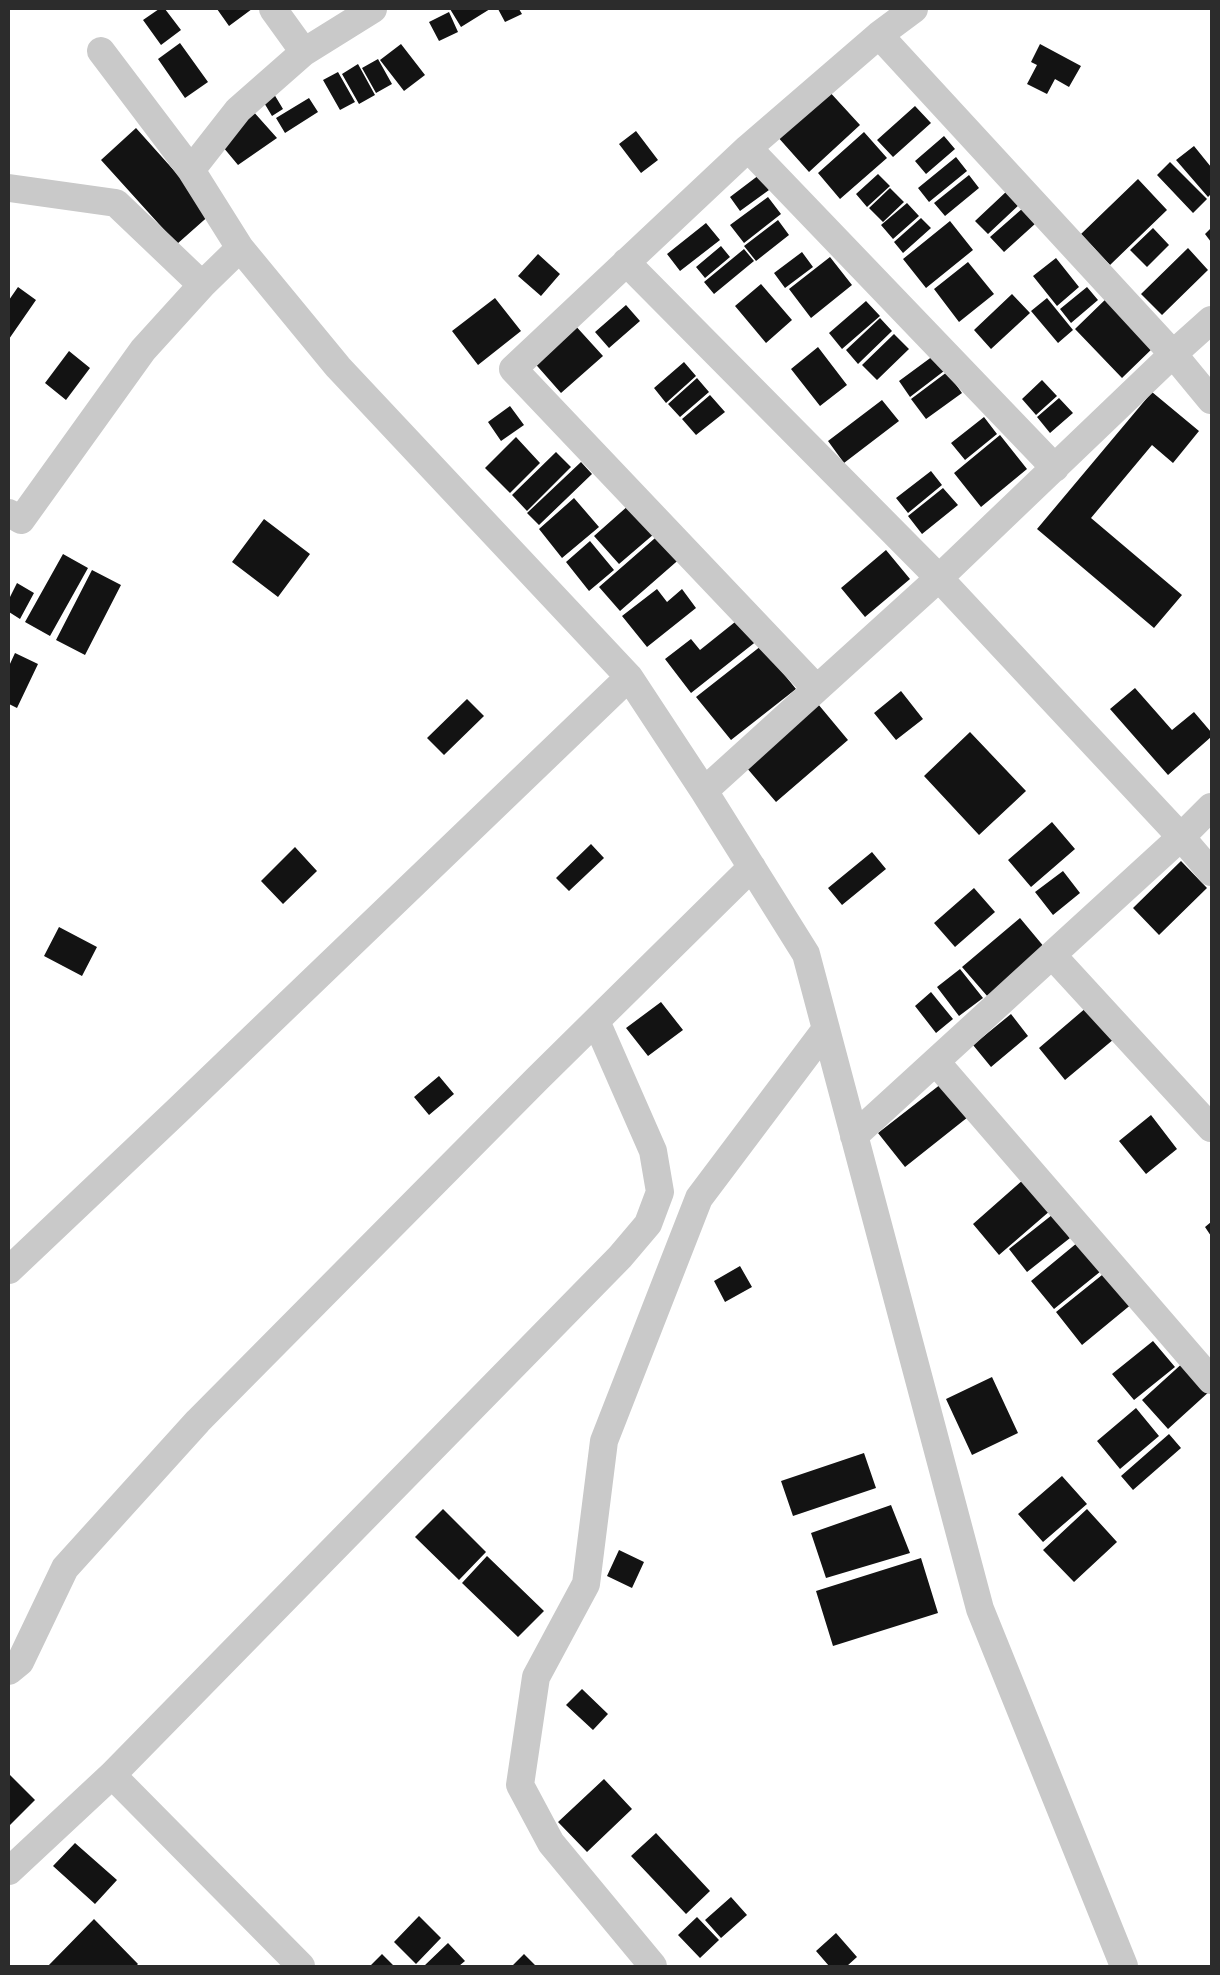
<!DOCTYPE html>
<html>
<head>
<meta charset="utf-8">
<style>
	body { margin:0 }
	#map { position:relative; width:1220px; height:1975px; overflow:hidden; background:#fff; font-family:Manrope,sans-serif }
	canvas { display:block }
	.frame { position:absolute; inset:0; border:10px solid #2c2c2c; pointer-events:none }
</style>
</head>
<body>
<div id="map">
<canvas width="1220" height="1975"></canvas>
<div class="frame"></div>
</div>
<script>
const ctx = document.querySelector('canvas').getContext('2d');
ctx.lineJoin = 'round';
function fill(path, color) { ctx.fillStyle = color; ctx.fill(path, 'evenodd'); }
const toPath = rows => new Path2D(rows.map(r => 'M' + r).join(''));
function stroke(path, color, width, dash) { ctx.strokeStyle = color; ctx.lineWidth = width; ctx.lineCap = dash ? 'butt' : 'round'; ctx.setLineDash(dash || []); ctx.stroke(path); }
fill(toPath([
	[159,9,165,9,181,30,161,45,143,20],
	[217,9,252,9,229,26],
	[450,9,490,9,461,27],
	[498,9,519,9,522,14,505,22],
	[449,12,458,32,439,41,429,22],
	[180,43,208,82,185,98,158,59],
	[401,44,425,75,404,91,380,60],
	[1040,44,1081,66,1069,87,1055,79,1047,94,1027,84,1037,65,1031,62],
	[378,59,392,84,376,93,362,68],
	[358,64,375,95,359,104,342,74],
	[338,72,355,102,340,110,323,80],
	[827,89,860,125,809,172,776,135],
	[274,94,283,109,272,116,263,101],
	[309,98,318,112,285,133,276,118],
	[915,106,931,123,893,157,877,140],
	[252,110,277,138,238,165,218,141],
	[136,128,212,213,177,244,101,160],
	[636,131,658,160,641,173,619,144],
	[864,132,887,158,840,199,818,173],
	[944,136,955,149,926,174,915,161],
	[1194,146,1211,167,1211,194,1208,197,1176,160],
	[956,157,967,171,929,202,918,188],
	[1170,162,1207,199,1193,213,1157,175],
	[878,174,890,186,867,207,856,194],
	[759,175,769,190,740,211,730,197],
	[969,175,979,188,945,216,934,203],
	[1138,179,1167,210,1110,265,1081,234],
	[890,188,904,202,883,222,869,208],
	[1008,190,1021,203,988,234,975,221],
	[768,197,781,214,744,243,730,225],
	[907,203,919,216,893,239,881,225],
	[1023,208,1036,223,1004,252,990,237],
	[921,218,931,228,903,253,894,242],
	[778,220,789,235,756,261,744,246],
	[950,221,973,250,926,288,903,259],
	[706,223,720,240,680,271,667,254],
	[1153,228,1169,245,1147,267,1130,250],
	[1211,228,1211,242,1205,234],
	[721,246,730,257,705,278,696,267],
	[1188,248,1208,270,1162,315,1141,294],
	[744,249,754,261,714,294,704,282],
	[802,252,813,267,785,288,774,273],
	[538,254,560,274,541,296,518,276],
	[830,257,852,285,811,318,789,289],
	[1056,258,1079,287,1057,306,1033,276],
	[968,262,994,294,959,322,934,289],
	[761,284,792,320,766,343,735,306],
	[18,287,36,300,9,339,9,300],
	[1087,287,1098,300,1071,323,1060,309],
	[1012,294,1030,313,991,349,974,330],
	[1110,295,1157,344,1122,378,1075,329],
	[495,298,521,331,478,365,452,331],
	[1047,298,1073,330,1058,343,1031,311],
	[866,301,880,316,842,349,829,333],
	[626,305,640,321,609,348,595,332],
	[880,318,892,331,858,364,846,350],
	[573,323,603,356,561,393,531,359],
	[894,334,909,349,877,380,862,365],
	[818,347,847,385,820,406,791,369],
	[69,351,90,368,66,400,45,383],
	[933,356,944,371,910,397,899,381],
	[684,362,696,376,666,403,654,388],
	[947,372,962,393,926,419,911,399],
	[697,378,709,392,680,417,668,404],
	[1042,380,1057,396,1036,415,1022,399],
	[1152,392,1199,431,1173,463,1152,445,1091,518,1182,595,1154,628,1037,529],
	[710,395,725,412,696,435,682,419],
	[1059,398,1073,413,1050,433,1037,417],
	[882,400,899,421,844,463,828,441],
	[510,406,524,425,501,441,488,422],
	[984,417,997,434,965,460,951,443],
	[1000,435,1027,469,981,507,954,473],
	[516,437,540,463,510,493,485,468],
	[556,452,571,467,527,511,512,495],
	[581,462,592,474,539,525,527,513],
	[931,471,942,485,908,513,896,498],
	[943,488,958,505,922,534,908,516],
	[574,498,599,527,562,558,539,529],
	[629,505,654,534,619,564,594,536],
	[264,519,310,554,278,597,232,562],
	[662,532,683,556,620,611,599,587],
	[590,541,614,570,589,591,566,562],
	[886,550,910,579,865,617,841,588],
	[63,554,88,568,50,636,25,622],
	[92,570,121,585,85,655,56,640],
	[17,583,34,593,20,619,9,612,9,599],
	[657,589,667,602,682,589,696,608,647,647,622,616],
	[740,618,758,640,691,693,665,659,691,639,700,650],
	[761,646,796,689,731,740,696,697],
	[15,653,38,664,17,708,9,704,9,666],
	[1135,688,1172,730,1194,712,1211,732,1211,737,1168,775,1110,709],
	[901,691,923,719,896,740,874,713],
	[467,699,484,716,444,755,427,738],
	[818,704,848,740,776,802,746,767],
	[970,732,1026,791,979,835,924,776],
	[1052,822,1075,849,1031,887,1008,860],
	[591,844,604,858,569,891,556,878],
	[295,847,317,871,283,904,261,881],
	[872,852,886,869,842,905,828,888],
	[1181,861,1207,888,1159,935,1133,908],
	[1063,871,1080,893,1053,915,1035,892],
	[974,888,995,912,955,947,934,923],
	[1020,918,1045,948,988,997,962,967],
	[59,927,97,947,82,976,44,956],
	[960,969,983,998,959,1016,937,987],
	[931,992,953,1019,936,1033,915,1006],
	[661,1002,683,1030,648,1056,626,1028],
	[1087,1007,1114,1039,1065,1080,1039,1048],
	[1011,1014,1028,1036,991,1067,973,1045],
	[439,1076,454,1094,429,1115,414,1097],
	[941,1084,968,1117,905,1167,878,1133],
	[1151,1115,1177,1149,1146,1174,1119,1141],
	[1024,1179,1051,1210,999,1255,973,1224],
	[1052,1215,1070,1238,1027,1272,1009,1249],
	[1211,1222,1211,1236,1205,1227],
	[1083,1238,1106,1267,1054,1309,1031,1281],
	[740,1266,752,1287,725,1302,714,1281],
	[1107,1271,1133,1303,1082,1345,1056,1312],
	[1153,1341,1175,1367,1134,1400,1112,1374],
	[1186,1360,1211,1390,1168,1429,1142,1400],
	[992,1377,1018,1433,972,1455,946,1399],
	[1136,1408,1159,1436,1120,1469,1097,1441],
	[1169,1434,1181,1448,1133,1490,1121,1476],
	[864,1453,876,1488,793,1516,781,1481],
	[1062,1476,1087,1504,1043,1542,1018,1514],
	[891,1505,910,1553,826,1578,811,1533],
	[443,1509,486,1552,459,1580,415,1537],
	[1087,1509,1117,1542,1074,1582,1043,1550],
	[619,1550,644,1562,632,1588,607,1576],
	[487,1556,544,1611,518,1637,462,1583],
	[921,1558,938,1613,833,1646,816,1591],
	[582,1689,608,1714,593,1730,566,1705],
	[9,1774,35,1800,9,1826],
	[604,1779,632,1809,587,1852,558,1822],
	[656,1833,710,1891,686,1914,631,1856],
	[75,1843,117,1880,95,1904,53,1866],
	[731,1897,747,1915,721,1938,705,1920],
	[419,1916,441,1938,416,1964,394,1942],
	[697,1917,719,1940,700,1958,678,1935],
	[94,1919,138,1964,136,1966,48,1966],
	[836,1933,857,1957,847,1966,829,1966,816,1951],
	[448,1943,465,1961,459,1966,424,1966],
	[382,1954,394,1966,370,1966],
	[524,1954,536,1966,512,1966]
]), '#131313');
stroke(toPath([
	[273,9,304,52],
	[879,35,1173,354,1211,400],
	[101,51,191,170,238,110,304,52,373,9],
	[748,148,1055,468],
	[191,170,240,248],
	[9,188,116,203,202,285],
	[626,262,939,578,1181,837,854,1136],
	[9,513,21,520,143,350,202,285,240,248,338,367,629,677,704,791,806,954,980,1609,1124,1966],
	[816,688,513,369,748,148,879,35,914,9],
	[704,791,939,578,1173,354,1211,320],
	[1211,807,1181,837,1211,872],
	[1052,955,1211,1128],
	[936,1062,1211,1380],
	[9,1270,177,1111,629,677],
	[9,1671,20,1662,65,1568,198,1421,537,1079,752,867],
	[112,1775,301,1966],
	[9,1871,112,1775,620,1257,648,1224,660,1192,653,1151,596,1021],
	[653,1966,551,1843,520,1785,536,1677,586,1584,604,1441,699,1198,826,1029]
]), '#c9c9c9', 28);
</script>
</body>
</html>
